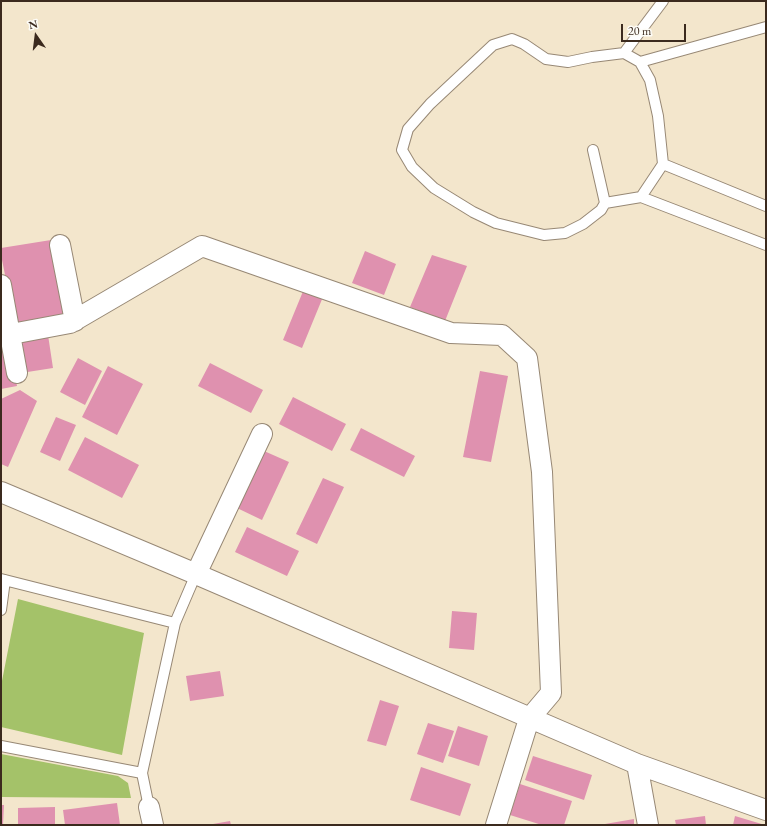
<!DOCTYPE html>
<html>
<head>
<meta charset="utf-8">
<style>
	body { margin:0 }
	#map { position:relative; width:767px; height:826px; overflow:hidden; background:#f3e6cc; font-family:"EB Garamond",serif }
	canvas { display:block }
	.frame { position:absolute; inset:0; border:2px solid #3b2a1e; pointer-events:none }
	.north { position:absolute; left:16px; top:16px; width:40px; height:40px; -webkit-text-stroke:3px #fdfcf7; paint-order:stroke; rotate:346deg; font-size:11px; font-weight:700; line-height:16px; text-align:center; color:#3b2a1e }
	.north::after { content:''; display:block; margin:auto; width:14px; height:18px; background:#3b2a1e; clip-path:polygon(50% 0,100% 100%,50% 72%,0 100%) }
	.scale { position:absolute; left:621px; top:24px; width:65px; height:18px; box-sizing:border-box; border:2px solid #3b2a1e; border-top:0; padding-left:5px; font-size:12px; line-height:14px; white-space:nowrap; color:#3b2a1e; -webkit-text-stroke:3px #fdfcf7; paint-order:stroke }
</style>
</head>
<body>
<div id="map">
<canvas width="767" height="826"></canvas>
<div class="frame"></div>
<div class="north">N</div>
<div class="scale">20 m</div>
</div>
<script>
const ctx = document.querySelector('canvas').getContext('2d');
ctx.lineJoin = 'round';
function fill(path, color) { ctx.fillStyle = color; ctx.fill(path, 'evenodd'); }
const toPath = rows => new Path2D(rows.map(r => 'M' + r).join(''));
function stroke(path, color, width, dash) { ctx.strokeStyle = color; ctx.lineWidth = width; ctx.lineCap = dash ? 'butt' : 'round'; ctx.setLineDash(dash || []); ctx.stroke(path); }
fill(toPath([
	[18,599,144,633,122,755,1,727,1,686],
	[1,754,118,776,128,783,131,798,1,797]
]), '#a4c269');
fill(toPath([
	[51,240,64,321,16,329,1,255,1,248],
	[365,251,396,264,384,295,352,283],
	[432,255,467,266,445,321,410,307],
	[306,284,325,292,302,348,283,340],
	[48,335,53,368,21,373,16,340],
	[8,338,17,386,1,389,1,339],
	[78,358,102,371,85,405,60,392],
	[210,363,263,390,251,413,198,386],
	[108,366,143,384,117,435,82,417],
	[480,371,508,376,491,462,463,457],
	[20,390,37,401,8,467,1,464,1,399],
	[293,397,346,424,332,451,279,424],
	[56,417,76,425,60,461,40,452],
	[361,428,415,456,404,477,350,450],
	[85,437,139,465,122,498,68,470],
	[264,451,289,462,262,520,237,508],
	[323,478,344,487,317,544,296,534],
	[247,527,299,551,287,576,235,552],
	[452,611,477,613,474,650,449,648],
	[220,671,224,696,190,701,186,676],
	[380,700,399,706,386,746,367,741],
	[428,723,454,731,443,763,417,754],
	[458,726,488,736,479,766,448,756],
	[533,756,592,775,584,800,525,780],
	[421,767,471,784,460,816,410,800],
	[520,784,572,801,564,825,542,825,510,815],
	[117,803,120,825,65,825,63,810],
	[1,805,4,805,3,825,1,825],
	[55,807,55,825,18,825,18,808],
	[705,816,706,825,676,825,675,820],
	[735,816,765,825,733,825],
	[634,819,634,825,605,825,605,824],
	[230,821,231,825,214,825,213,824]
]), '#df91af');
const lane = toPath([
	[624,53,663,1],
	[640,62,766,27],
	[593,150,605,203],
	[663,164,766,206],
	[641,197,663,164,658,116,650,80,640,62,624,53,592,57,568,62,546,59,524,44,512,39,493,45,430,104,408,129,402,150,412,167,434,188,473,212,496,223,544,235,565,233,583,224,601,210,605,203,641,197,766,245],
	[1,579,175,623],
	[1,610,5,580],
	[1,746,142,773,175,623,196,574],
	[142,773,149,807]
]);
const street = toPath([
	[60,245,75,321],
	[1,285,17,373],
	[1,336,70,323,202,246,451,333,502,335,527,358,542,472,551,693,529,719,496,825],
	[1,492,196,574,637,764,766,810],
	[196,574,262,434],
	[637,764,648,825],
	[149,807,153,825]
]);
stroke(lane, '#978875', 12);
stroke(street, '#978875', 22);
stroke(lane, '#fff', 10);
stroke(street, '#fff', 20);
</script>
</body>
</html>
